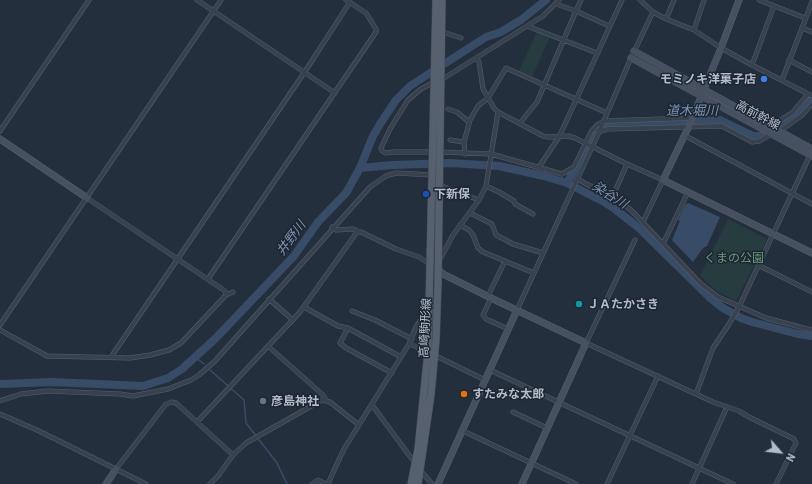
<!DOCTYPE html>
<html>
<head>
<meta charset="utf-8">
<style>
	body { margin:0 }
	#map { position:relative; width:812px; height:484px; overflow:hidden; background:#242f3e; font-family:Barlow,sans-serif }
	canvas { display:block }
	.north { position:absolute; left:760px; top:432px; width:40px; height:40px; -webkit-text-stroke:3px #1d2633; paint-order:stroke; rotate:118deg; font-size:11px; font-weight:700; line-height:16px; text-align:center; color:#b4bcc9 }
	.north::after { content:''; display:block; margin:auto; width:14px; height:18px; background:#b4bcc9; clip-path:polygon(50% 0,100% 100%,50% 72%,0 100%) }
</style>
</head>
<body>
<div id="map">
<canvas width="812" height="484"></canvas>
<div class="north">N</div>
</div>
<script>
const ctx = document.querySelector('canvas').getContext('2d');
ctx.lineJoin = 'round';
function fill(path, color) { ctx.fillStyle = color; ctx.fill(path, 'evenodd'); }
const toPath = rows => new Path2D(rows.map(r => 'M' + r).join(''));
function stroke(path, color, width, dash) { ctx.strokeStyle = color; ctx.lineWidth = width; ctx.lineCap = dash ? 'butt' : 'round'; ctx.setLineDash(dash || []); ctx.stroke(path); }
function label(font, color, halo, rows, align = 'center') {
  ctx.font = font + ' Barlow,"Noto Sans JP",sans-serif'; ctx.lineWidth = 3; ctx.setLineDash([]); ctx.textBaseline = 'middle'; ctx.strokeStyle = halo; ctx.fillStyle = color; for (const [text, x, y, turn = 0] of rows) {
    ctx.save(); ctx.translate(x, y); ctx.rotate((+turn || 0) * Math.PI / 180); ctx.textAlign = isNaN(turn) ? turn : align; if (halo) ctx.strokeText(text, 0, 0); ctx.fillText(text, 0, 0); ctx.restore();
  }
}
fill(toPath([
	[537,32,550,37,532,77,519,71],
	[728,219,767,239,736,301,718,292,700,276]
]), '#263c3f');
fill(toPath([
	[688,203,720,217,707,246,703,248,693,262,672,240,680,221,678,220,685,205]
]), '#394c67');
stroke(toPath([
	[195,357,204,364],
	[210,370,244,400,246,423,277,463,287,484]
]), '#394c67', 1.5);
stroke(toPath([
	[605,126,720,120,753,136,760,136,795,116,812,97],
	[360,168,393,165,450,163,499,166,544,176,567,183,604,202,615,209,639,228,709,297,723,308,741,318,752,322,798,334,812,336],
	[567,183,594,134],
	[0,384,51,382,143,386,168,378,182,369,216,338,294,256,318,222,346,193,360,168,373,136,380,124,396,100,410,86,486,37,501,32,521,20,546,0]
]), '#394c67', 8);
const street = toPath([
	[197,0,335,93],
	[581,0,576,11,609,26],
	[640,0,653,12,666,19,694,30,721,48,752,65,812,96],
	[759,0,805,18],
	[666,19,674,0],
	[527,26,597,53],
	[802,28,812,32],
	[694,30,704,0],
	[440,31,461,38],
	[477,59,479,62,483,89,494,108,498,112,543,136,548,137,568,136,575,138,627,164,663,180,643,222],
	[789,60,812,72],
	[752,65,774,6],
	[441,80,543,16,559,0],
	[782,80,812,2],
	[448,109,457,112,469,122],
	[520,123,537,102,576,11,559,5,556,3],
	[771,126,792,113,808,94],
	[0,131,89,0],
	[780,131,801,116,812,104],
	[599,132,608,129,722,126,752,142,760,141,771,134],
	[684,135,812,204],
	[450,140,464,142],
	[432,152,394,152,386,153,382,151,381,148,390,129,408,100,421,89,434,82],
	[440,152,491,154,562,174,574,167,591,132,597,125,604,121,691,118],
	[465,154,464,142,470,120,478,106,488,98,506,68,607,113],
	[539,167,559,137,622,0],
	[577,179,621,202,633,212,700,283,718,297,766,318,812,330],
	[439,185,479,200],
	[486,186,499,192,514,201,515,204,533,214],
	[612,198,627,164],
	[470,213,492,224,496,235,513,244,543,253],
	[460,225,469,230,473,235,478,248,483,252,534,273],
	[332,227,336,230,353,229,356,230,357,232],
	[635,240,586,343,713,402,739,411,749,417,794,439,796,443,776,484],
	[663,244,688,192],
	[440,259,453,235,479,200,486,186,498,112],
	[758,265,812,292],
	[208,279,376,32,376,29,366,13,346,0],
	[226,295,233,292],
	[488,296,505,261],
	[491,298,483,315,486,319,508,329],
	[269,299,293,320],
	[304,307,338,326,348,328,401,357],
	[517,310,599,132,631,58,653,12],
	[352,311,375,320,412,339],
	[0,325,221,0],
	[348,328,340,343,346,348,392,373],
	[0,330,47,356,130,358,150,355,169,350,181,343,226,295,225,291,87,198],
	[409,344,428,351],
	[268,346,323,395,326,400],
	[434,355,485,380],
	[111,357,304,73,350,2],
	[490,370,733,484],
	[696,394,713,348,729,324,739,307,810,155],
	[0,401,21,394,48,391,120,394,133,396,168,389,191,380,199,375,215,361,370,187,386,176,396,173,432,175],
	[372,405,415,463],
	[513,412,547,428],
	[0,414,39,431,146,484],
	[197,422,300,312,357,232,361,232,396,249,419,257,438,269],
	[461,430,576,484],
	[116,469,166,404,172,402,176,403,233,455],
	[420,470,432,484],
	[210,484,218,476,233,455,246,443,322,400,330,402,359,425],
	[312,484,318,480,326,484],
	[328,484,336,466,344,449,409,344,416,327,420,321,429,320],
	[607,484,658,376],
	[692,484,727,407]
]);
const secondary = toPath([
	[739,0,721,48,689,126,663,180,812,253],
	[634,51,812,149],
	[631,58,812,156],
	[0,139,87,198],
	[438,269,443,274,491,298,586,343,522,484],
	[106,484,116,469],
	[438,484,517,310]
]);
const primary = toPath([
	[411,484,418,449,428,351,436,0],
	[418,484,431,395,436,340,438,283,442,0]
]);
stroke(street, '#565f6c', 5);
stroke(secondary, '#565f6c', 7);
stroke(primary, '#414a57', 8);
stroke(street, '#38414e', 4);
stroke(secondary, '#465061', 6);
stroke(primary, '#56606e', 7);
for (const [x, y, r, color] of [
	[764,79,4,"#3f7fe0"],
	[426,194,4,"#1a4fb4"],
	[579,304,4,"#0f9aa8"],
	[464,394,4,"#e8710a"],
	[263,401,4,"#6b7280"]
]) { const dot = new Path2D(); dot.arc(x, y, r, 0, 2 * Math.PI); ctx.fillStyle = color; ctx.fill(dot); stroke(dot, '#1d2633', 1.5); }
label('bold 12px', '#b4bcc9', '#1d2633', [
	["モミノキ洋菓子店",756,79,"right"],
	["下新保",434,194],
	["ＪＡたかさき",587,304],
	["すたみな太郎",472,394],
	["彦島神社",271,401]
], 'left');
label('12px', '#b4bcc9', '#1d2633', [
	["高前幹線",758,115,28],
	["高崎駒形線",425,328,-87]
]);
label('12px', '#6b9a76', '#1d2633', [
	["くまの公園",734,258]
]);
label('italic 13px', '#7c92b1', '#1d2633', [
	["道木堀川",692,111],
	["染谷川",610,195,32],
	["井野川",291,238,-53]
]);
</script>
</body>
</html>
